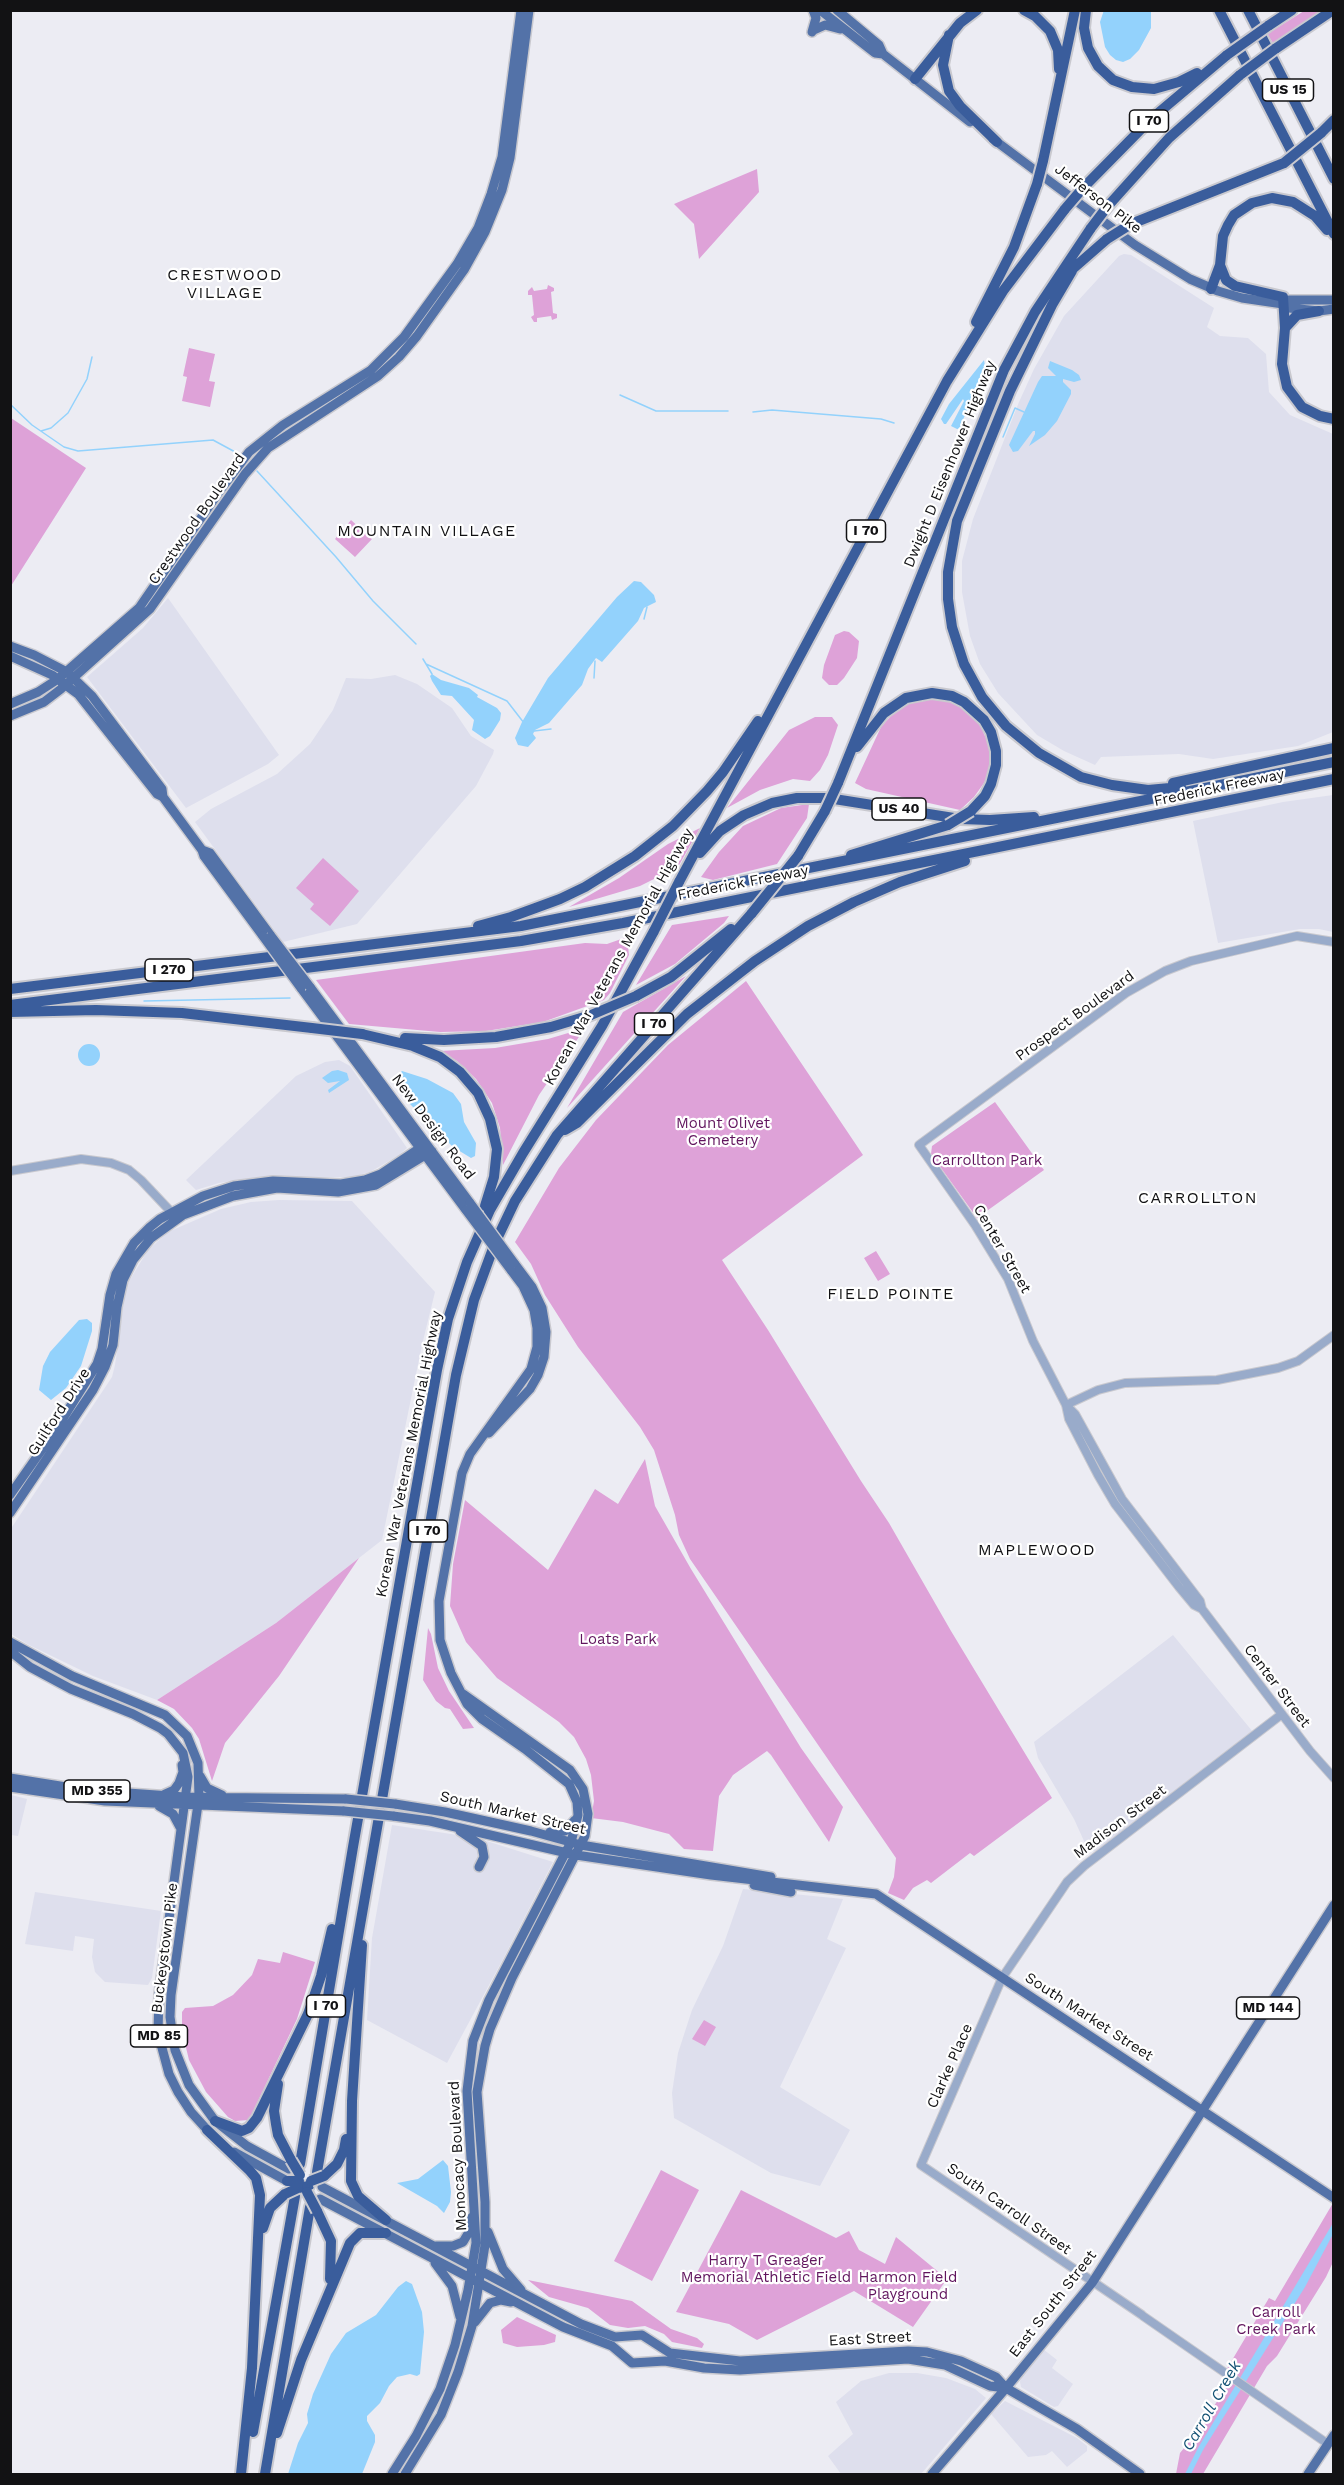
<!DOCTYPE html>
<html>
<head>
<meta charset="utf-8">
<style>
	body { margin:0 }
	#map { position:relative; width:1344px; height:2485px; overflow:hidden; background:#ececf3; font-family:"Work Sans",sans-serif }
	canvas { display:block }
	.frame { position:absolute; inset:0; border:12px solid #121214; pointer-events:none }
</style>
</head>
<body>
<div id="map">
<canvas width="1344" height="2485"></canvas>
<div class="frame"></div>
</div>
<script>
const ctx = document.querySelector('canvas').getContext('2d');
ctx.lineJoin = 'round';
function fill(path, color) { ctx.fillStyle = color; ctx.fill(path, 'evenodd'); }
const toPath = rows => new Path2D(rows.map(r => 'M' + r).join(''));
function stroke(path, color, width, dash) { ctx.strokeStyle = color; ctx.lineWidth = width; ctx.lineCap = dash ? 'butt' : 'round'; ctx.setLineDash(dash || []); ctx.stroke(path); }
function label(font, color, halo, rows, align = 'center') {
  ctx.font = font + ' "Work Sans",sans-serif'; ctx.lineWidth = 4.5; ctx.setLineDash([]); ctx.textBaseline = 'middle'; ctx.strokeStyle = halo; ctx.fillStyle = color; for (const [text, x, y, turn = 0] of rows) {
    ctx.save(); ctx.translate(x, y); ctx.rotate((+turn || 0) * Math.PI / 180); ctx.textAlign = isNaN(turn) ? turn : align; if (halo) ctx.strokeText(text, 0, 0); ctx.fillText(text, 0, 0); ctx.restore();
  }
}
fill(toPath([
	[1124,254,1131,255,1214,308,1207,327,1220,336,1248,338,1266,354,1269,392,1290,415,1333,434,1333,732,1298,746,1213,759,1179,754,1101,757,1095,765,1064,751,1037,735,998,693,980,664,970,636,962,592,962,561,973,519,1019,402,1034,369,1064,316,1119,256],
	[168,598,279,755,268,764,186,808,87,677,143,628],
	[395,675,417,684,452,708,471,736,494,750,493,754,476,786,357,924,283,942,195,822,211,809,277,774,310,744,333,710,346,678,371,679],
	[1333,795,1333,932,1319,929,1300,929,1218,943,1193,821,1283,802],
	[339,1060,350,1066,407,1148,398,1156,370,1172,353,1177,259,1177,219,1183,196,1190,186,1180,296,1076,325,1062],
	[279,1200,352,1201,435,1292,422,1345,382,1540,276,1623,157,1700,93,1676,27,1644,11,1634,10,1530,112,1377,115,1365,126,1286,148,1250,168,1232,221,1209,251,1202],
	[1173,1635,1253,1732,1096,1851,1089,1852,1074,1819,1038,1758,1034,1742],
	[11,1795,27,1799,18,1836,11,1835],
	[392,1825,477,1838,553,1862,502,1961,447,2063,367,2020,372,1938],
	[743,1889,843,1899,827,1939,846,1948,780,2087,850,2130,820,2186,771,2173,674,2118,672,2093,678,2053,692,2010,723,1946],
	[35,1892,161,1911,152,1978,148,1985,105,1982,95,1972,92,1957,94,1939,75,1936,73,1951,25,1944],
	[1043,2349,1057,2360,1052,2368,1073,2384,1058,2406,1054,2407,1021,2387,1020,2382,1021,2376],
	[889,2373,917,2373,946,2378,975,2389,986,2398,921,2474,841,2474,828,2456,853,2434,836,2402,861,2381],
	[1005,2401,1077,2438,1087,2446,1087,2451,1067,2467,1052,2451,1046,2455,1028,2457,991,2414]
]), '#dedfed');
fill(toPath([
	[1304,11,1322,11,1273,43,1267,34],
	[757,169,759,192,699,259,694,224,674,204],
	[548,285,554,288,554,291,551,292,553,313,557,314,557,318,552,320,551,316,537,318,537,322,534,322,531,317,534,315,532,295,528,295,528,291,532,287,534,291,547,289],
	[189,348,215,354,209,381,215,382,210,407,182,401,187,377,183,376],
	[11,418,86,468,11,586],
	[351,520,372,539,355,557,335,539],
	[844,631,849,632,859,641,857,658,844,678,837,685,829,685,822,678,824,665,835,635],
	[921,698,950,701,967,710,979,723,991,749,989,772,984,783,974,797,960,810,866,789,855,783,881,727,899,707],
	[815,717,832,717,838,725,828,755,820,770,810,781,793,779,760,790,727,808,789,730],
	[809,804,807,818,777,864,713,880,701,877,719,852,743,826,781,808],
	[700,828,678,867,640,886,569,907,619,878,668,844],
	[323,858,359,891,330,926,310,909,314,904,296,888],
	[729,916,724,923,675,964,636,985,672,925],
	[627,937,629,955,610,993,604,1000,543,1022,486,1031,440,1032,349,1024,316,980,585,943,607,944],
	[686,976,567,1108,623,1012],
	[746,981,863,1155,722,1260,768,1330,861,1481,889,1523,951,1631,1052,1798,974,1856,970,1853,931,1883,927,1880,913,1888,904,1900,888,1893,894,1877,896,1858,690,1559,679,1535,675,1515,654,1450,640,1427,578,1347,545,1295,531,1264,515,1242,559,1168,596,1120,668,1045],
	[585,1028,539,1095,503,1165,500,1128,492,1103,476,1079,457,1061,440,1051,495,1048,548,1039],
	[995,1102,1044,1170,977,1218,931,1154,932,1146],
	[876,1251,890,1274,878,1281,864,1258],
	[645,1459,655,1506,691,1569,801,1748,843,1807,829,1842,771,1755,767,1751,733,1775,719,1796,713,1851,684,1849,669,1834,623,1822,591,1818,594,1801,591,1775,586,1759,574,1737,559,1722,497,1678,466,1642,450,1606,453,1564,465,1500,548,1570,595,1489,618,1504],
	[359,1558,279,1676,225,1743,212,1781,199,1739,192,1728,174,1709,157,1700,276,1623],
	[428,1628,431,1634,438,1668,449,1691,474,1728,463,1729,450,1709,445,1708,436,1701,423,1680],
	[283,1952,315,1962,297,2019,249,2120,235,2121,228,2117,206,2092,189,2060,182,2031,182,2012,185,2008,213,2006,233,1995,252,1975,258,1959,280,1963],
	[704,2020,716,2027,705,2046,692,2039],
	[661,2170,699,2190,652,2281,614,2261],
	[741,2190,836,2238,849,2231,859,2250,885,2264,896,2237,947,2279,913,2327,854,2291,757,2340,729,2324,676,2312],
	[1333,2203,1333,2262,1326,2277,1277,2356,1267,2366,1203,2474,1176,2474,1180,2453,1192,2438,1198,2424,1207,2417,1232,2378,1225,2372,1269,2298,1275,2301],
	[528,2280,632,2301,671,2329,697,2338,704,2344,702,2348,672,2342,664,2334,645,2326,628,2328,610,2325,588,2308,549,2297],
	[517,2317,556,2335,555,2342,544,2345,517,2347,503,2343,501,2330]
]), '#dea2d8');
fill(toPath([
	[1104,10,1151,11,1151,28,1139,50,1130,59,1123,62,1116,60,1110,55,1105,47,1100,22],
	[984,360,985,366,963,420,963,428,957,429,951,426,964,401,963,399,946,424,944,424,941,419,949,404],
	[1050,361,1072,370,1079,375,1081,380,1074,382,1063,379,1063,382,1071,390,1071,394,1057,421,1045,435,1029,446,1035,434,1035,431,1033,431,1018,451,1013,452,1009,445,1038,382,1042,376,1056,376,1048,368],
	[634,581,641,582,654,595,656,602,644,608,638,621,602,662,596,658,588,669,582,685,549,723,535,730,533,734,536,738,528,747,518,745,515,738,522,722,548,678,617,597],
	[432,674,441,680,469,688,478,695,477,697,497,708,501,713,500,720,490,736,485,739,472,730,474,720,452,696,441,695,432,681,430,676],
	'78 1055a11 11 0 1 1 22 0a11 11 0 1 1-22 0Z',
	[338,1070,347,1073,349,1080,329,1093,328,1090,340,1081,328,1083,322,1078,332,1071],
	[402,1071,427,1079,453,1093,461,1104,464,1122,476,1143,475,1156,471,1158,453,1147,410,1104,395,1078],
	[87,1319,92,1323,92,1331,81,1366,66,1388,51,1400,39,1390,43,1366,50,1352,79,1320],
	[443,2160,448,2166,451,2192,450,2202,444,2213,437,2206,397,2183,418,2179],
	[1333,2223,1333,2234,1305,2287,1203,2450,1191,2474,1185,2474,1198,2448],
	[406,2281,412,2284,422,2312,424,2332,420,2374,417,2376,410,2374,397,2377,389,2386,380,2403,367,2416,367,2421,375,2435,375,2442,362,2474,288,2474,298,2443,308,2423,307,2414,313,2394,331,2354,346,2333,376,2315,398,2287]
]), '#93d2fc');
stroke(toPath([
	[620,395,656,411,728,411],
	[10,404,32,425,64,447,78,451,213,440,237,453],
	[753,412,772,410,881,419,894,423],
	[41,431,51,428,68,413,87,379,92,357],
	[1003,437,1015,408,1024,412],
	[257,471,336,557,373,601,416,644],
	[644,619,647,607],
	[423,659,432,674],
	[426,664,507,701,524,723],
	[594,678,595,661],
	[534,731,551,729],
	[144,1001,290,998]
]), '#93d2fc', 1.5);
const minor = toPath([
	[1334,942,1297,936,1191,961,1165,971,1126,993,919,1145,975,1225,1008,1279,1033,1341,1066,1405,1069,1419,1098,1475,1115,1504,1179,1587,1194,1605,1202,1609,1310,1751,1334,1778],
	[10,1171,81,1159,111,1163,129,1170,141,1180,174,1215],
	[1066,1405,1098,1390,1125,1383,1217,1380,1278,1368,1298,1361,1334,1335],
	[1066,1405,1075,1414,1122,1499,1200,1601,1202,1609],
	[1142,2315,921,2165,1002,1978,1067,1882,1084,1866,1282,1714],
	[1143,2316,1328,2444]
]);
const major = toPath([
	[820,10,875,53,883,54,970,122],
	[837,10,879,45,883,54],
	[814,30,825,25,840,29],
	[812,32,816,18,813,10],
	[993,139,1135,245,1190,279,1218,291,1242,298,1283,304,1289,308,1319,311,1334,309],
	[1283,304,1289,300,1334,300],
	[10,646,34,655,67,672,92,696,162,789,163,797,202,850,204,856,263,936],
	[10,656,52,675,78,694,157,794,163,797],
	[10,704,38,692,58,679,139,608,221,489,249,452,283,425,371,370,404,337,457,264,478,228,491,194,502,157,521,10],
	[10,716,44,702,61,689,150,609,245,474,268,448,378,376,399,357,417,336,464,270,485,232,502,190,510,158,529,10],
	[202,850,210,853,271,936],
	[310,987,470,1203],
	[301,988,466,1210],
	[489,1433,530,1389,538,1375,544,1357,546,1332,542,1308,532,1287,514,1263],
	[10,1495,55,1431,97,1364,102,1349,110,1295,116,1274,134,1243,150,1227,160,1219,203,1196,234,1186,273,1181,341,1184,365,1180,381,1174,426,1144],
	[10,1513,93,1390,105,1367,113,1345,117,1307,123,1280,133,1260,151,1238,183,1215,233,1196,277,1188,338,1192,376,1185,432,1151],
	[10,1642,72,1676,165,1715,187,1736,198,1763,199,1797,171,1995,170,2017,175,2050,189,2085,215,2121,247,2146,289,2169],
	[10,1651,30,1667,71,1689,133,1714,160,1728,168,1734,183,1753,188,1777,159,1994,158,2033,169,2074,178,2092,191,2112,211,2134],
	[200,1776,207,1788,222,1795],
	[10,1778,85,1790,185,1797,346,1799],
	[10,1787,105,1801,344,1811],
	[165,1794,174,1790,179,1783,183,1772,182,1765],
	[395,1804,445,1812,531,1831,581,1845,771,1877],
	[159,1806,173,1814,180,1827],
	[393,1816,430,1821,576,1855,711,1875,876,1894,1334,2198],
	[460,1831,482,1846,484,1857,479,1867],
	[550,1832,565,1831,575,1820],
	[754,1885,791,1892],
	[234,2152,287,2181],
	[322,2187,581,2324,615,2337,642,2335,670,2353,740,2361,908,2351,927,2352,961,2361,996,2377,1006,2388,1077,2429,1140,2474],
	[320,2199,563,2327,612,2346,632,2363,665,2361,704,2368,740,2370,908,2359,945,2365,990,2386,1006,2388],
	[488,2232,503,2269,521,2290],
	[436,2246,453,2246,463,2242,469,2232,472,2217],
	[435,2263,452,2286,460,2317],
	[475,2322,490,2303,501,2300,511,2302],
	[392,2474,416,2436,440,2389,455,2345,468,2290,476,2243,467,2091,473,2041,489,2000,571,1842,578,1815,577,1802,569,1784,525,1749,482,1719,467,1704,451,1673,440,1640,439,1601,462,1473,470,1454,531,1369,537,1347,537,1328,534,1310,523,1286,511,1270],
	[405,2474,441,2415,458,2372,472,2326,485,2245,485,2202,477,2092,485,2046,490,2029,512,1978,585,1836,588,1814,583,1789,570,1770,463,1694],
	[932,2474,1006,2388,1092,2283,1334,1905],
	[1308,2474,1334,2435]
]);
const highway = toPath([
	[1024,10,1035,16,1050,31,1058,50,1059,69],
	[1086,10,1084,28,1088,48,1098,66,1113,80,1132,87,1154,89,1179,82,1197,73],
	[1219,10,1334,234],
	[1248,10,1334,179],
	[1268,26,1292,10],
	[949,35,943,65,949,91,960,106,997,142],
	[1275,49,1333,10],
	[915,79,960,23,977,10],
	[1321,133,1334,120],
	[1043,161,1075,10],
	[1083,188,1151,119,1227,55],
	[1107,207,1169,138,1240,75],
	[1131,224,1284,163],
	[1220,265,1226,280,1235,286,1283,297,1285,328,1282,364,1287,387,1302,407,1320,416,1334,419],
	[1072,271,1052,305,1010,391,957,521,948,572,948,599,952,627,964,664,982,697,1006,726,1039,753,1081,777,1112,785,1148,790,1181,787],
	[1068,273,1107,239],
	[1211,289,1220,265,1223,236,1228,225,1234,215,1252,203,1272,198,1293,202,1315,216,1327,230],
	[976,322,1014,247,1037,184],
	[1285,328,1297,315,1319,311],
	[857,747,884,713,906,698,932,693,952,696,964,702,984,720,991,732,996,751,996,765,991,784,985,796,971,811],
	[838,783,1004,370,1035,312,1091,228],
	[1173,783,1334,748],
	[700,853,720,831,744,815,772,803,797,798,828,798,960,819,990,820,1034,817],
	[851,855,948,825],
	[798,856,825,811],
	[679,882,947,381,1003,291,1065,209],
	[478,926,511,917,560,899,585,887,635,856,673,826,707,791,723,772,758,721],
	[10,989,521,926,1334,762],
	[636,996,671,977,731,929],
	[10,1005,521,941,623,923,1334,779],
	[10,1012,96,1010,182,1013,312,1028],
	[362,1034,413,1046,440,1057,460,1072,478,1093,490,1119,497,1149,494,1177,485,1206],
	[405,1038,444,1040,496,1037,551,1027,591,1015],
	[565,1130,577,1123,687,1014,755,961,808,926,854,902,900,882,965,861],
	[362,1945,352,2101,351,2181,358,2196,386,2220],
	[278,2084,274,2111,276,2124,278,2135,291,2160],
	[215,2121,242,2131,249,2128,257,2118,308,2014,321,1976,332,1929],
	[207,2130,250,2171,256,2178,260,2195,252,2368,241,2474],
	[300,2164,353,1847,437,1370,448,1319,467,1262,490,1210,523,1153,602,1026,654,931],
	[317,2172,456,1375,474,1300,495,1243,515,1201,557,1135,752,913],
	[324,2176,337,2164,344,2150,346,2139],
	[298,2188,309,2186],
	[317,2211,331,2241,330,2279],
	[263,2228,270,2208,285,2194],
	[253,2432,295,2196],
	[277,2433,301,2360,350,2243,360,2233,386,2233],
	[265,2474,310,2207]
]);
stroke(minor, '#c9c9cf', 10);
stroke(major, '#c9c9cf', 12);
stroke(highway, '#c9c9cf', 14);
stroke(minor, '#99abca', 8);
stroke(major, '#5372a8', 9);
stroke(highway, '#3a5d9c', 10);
const majorBridge = toPath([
	[263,936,301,988],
	[271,936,310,987],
	[470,1203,514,1263],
	[466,1210,511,1270],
	[346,1799,395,1804],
	[344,1811,393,1816]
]);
const highwayBridge = toPath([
	[1227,55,1268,26],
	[1240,75,1275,49],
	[1284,163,1321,133],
	[1037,184,1043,161],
	[1065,209,1083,188],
	[1091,228,1107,207],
	[1107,239,1131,224],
	[825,811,838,783],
	[948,825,971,811],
	[752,913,798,856],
	[654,931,679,882],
	[591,1015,636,996],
	[312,1028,362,1034],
	[291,2160,300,2175],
	[287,2181,299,2181],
	[311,2181,324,2176],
	[307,2192,317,2211],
	[285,2194,298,2188]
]);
stroke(majorBridge, '#c9c9cf', 12, []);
stroke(highwayBridge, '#c9c9cf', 14, []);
stroke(majorBridge, '#5372a8', 9);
stroke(highwayBridge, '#3a5d9c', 10);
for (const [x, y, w] of [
	[1288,90,51],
	[1149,121,39],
	[866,531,39],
	[899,809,54],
	[169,970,48],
	[654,1024,39],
	[428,1531,39],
	[97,1791,66],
	[326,2006,39],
	[1268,2008,63],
	[159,2036,57]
]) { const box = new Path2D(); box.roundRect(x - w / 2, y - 11, w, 22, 4.5); ctx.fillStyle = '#fff'; ctx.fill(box); stroke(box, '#121214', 1.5); }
label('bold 14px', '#121214', null, [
	["US 15",1288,90],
	["I 70",1149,121],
	["I 70",866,531],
	["US 40",899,809],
	["I 270",169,970],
	["I 70",654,1024],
	["I 70",428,1531],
	["MD 355",97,1791],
	["I 70",326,2006],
	["MD 144",1268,2008],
	["MD 85",159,2036]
]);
label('15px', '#121214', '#fff', [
	["Jefferson Pike",1098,199,37],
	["Dwight D Eisenhower Highway",950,464,-68],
	["Crestwood Boulevard",197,519,-55],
	["Frederick Freeway",1219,788,-12],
	["Frederick Freeway",743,883,-11],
	["Korean War Veterans Memorial Highway",619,957,-61],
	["Prospect Boulevard",1075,1016,-36],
	["New Design Road",433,1127,53],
	["Center Street",1002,1249,60],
	["Guilford Drive",59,1412,-57],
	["Korean War Veterans Memorial Highway",409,1454,-79],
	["Center Street",1277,1686,53],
	["South Market Street",513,1813,13],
	["Madison Street",1120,1822,-37],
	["Buckeystown Pike",165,1948,-83],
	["South Market Street",1089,2017,33],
	["Clarke Place",950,2066,-66],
	["Monocacy Boulevard",458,2156,-93],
	["South Carroll Street",1009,2209,35],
	["East South Street",1053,2304,-52],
	["East Street",870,2339,-3]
]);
label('15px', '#61155e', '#fff', [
	["Mount Olivet",723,1124],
	["Cemetery",723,1141],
	["Carrollton Park",987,1161],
	["Loats Park",618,1640],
	["Harry T Greager",766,2261],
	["Memorial Athletic Field",766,2278],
	["Harmon Field",908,2278],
	["Playground",908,2295],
	["Carroll",1276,2313],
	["Creek Park",1276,2330]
]);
ctx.letterSpacing = '1.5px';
label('16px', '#121214', '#fff', [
	["CRESTWOOD",225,275],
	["VILLAGE",225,293],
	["MOUNTAIN VILLAGE",427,531],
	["CARROLLTON",1198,1198],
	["FIELD POINTE",891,1294],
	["MAPLEWOOD",1037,1550]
]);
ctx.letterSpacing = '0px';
label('italic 16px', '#145275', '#fff', [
	["Carroll Creek",1212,2406,-60]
]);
</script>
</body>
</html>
